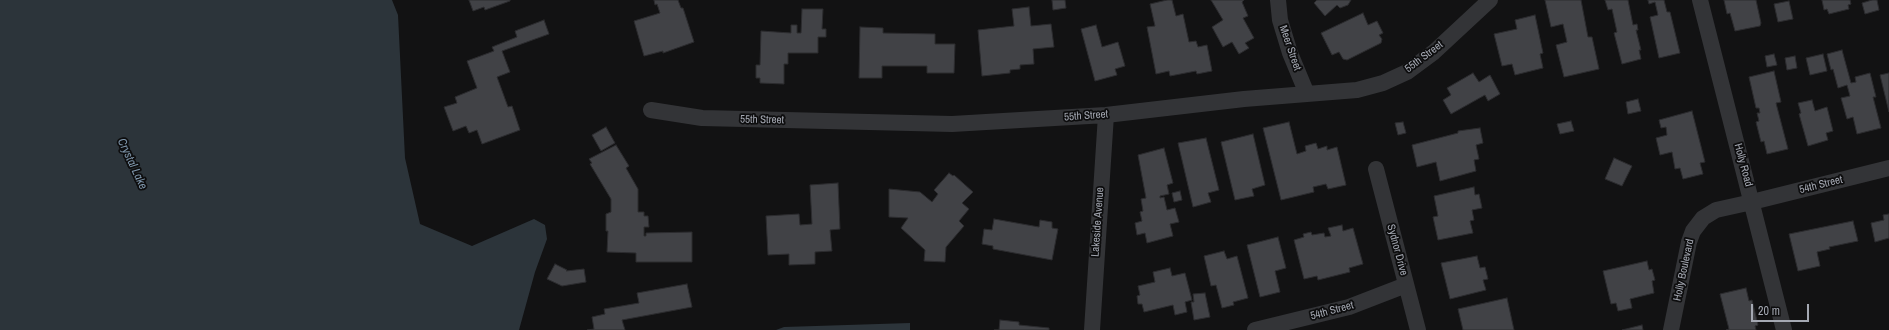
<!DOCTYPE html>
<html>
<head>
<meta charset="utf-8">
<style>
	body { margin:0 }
	#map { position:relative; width:1889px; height:330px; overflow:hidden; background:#121213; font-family:"Archivo Narrow",sans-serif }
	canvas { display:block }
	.scale { position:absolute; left:1751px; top:304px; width:58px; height:18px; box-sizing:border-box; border:2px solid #a4a8b2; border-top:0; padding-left:5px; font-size:12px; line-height:14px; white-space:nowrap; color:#a4a8b2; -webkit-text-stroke:3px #0d0d0e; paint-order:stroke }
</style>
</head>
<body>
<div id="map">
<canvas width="1889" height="330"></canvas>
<div class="scale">20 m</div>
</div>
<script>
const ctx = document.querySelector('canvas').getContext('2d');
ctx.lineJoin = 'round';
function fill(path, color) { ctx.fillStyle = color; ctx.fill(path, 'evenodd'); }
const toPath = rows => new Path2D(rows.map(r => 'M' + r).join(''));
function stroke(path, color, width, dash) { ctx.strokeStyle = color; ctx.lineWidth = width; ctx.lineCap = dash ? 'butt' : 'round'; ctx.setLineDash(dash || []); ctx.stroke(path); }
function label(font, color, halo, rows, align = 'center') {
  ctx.font = font + ' "Archivo Narrow",sans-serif'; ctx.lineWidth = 3.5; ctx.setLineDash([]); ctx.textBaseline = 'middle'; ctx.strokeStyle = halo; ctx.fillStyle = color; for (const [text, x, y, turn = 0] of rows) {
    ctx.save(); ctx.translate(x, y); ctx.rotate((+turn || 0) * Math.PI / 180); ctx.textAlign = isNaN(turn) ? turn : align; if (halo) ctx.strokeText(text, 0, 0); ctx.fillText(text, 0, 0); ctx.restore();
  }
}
fill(toPath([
	[0,0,392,0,398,15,405,158,420,224,472,246,534,219,545,225,547,239,535,272,519,330,0,330],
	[910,323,910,330,776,330,784,327]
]), '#2c343a');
const building = toPath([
	[469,0,510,0,510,1,485,10,484,7,473,11,469,0],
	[654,0,678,0,681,8,683,8,694,42,663,53,663,51,644,56,634,21,660,13,657,4,655,5,654,0],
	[1052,0,1065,0,1066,8,1053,10,1052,0],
	[1167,0,1172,0,1176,16,1183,14,1189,42,1196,41,1198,47,1207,45,1212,71,1197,74,1196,71,1170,76,1169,71,1156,74,1147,27,1155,26,1150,4,1167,0],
	[1211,0,1244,0,1242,2,1248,16,1243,18,1254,38,1245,43,1249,48,1239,54,1232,42,1223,47,1212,27,1223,20,1211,0],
	[1317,0,1316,0,1351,0,1348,5,1340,8,1337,5,1325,16,1314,3,1317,0],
	[1545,0,1581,0,1588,37,1592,37,1599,69,1564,77,1556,45,1567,42,1563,24,1551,27,1545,0],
	[1605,0,1628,0,1633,25,1637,24,1638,30,1636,30,1641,50,1639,50,1641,59,1622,64,1614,33,1617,32,1612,9,1608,10,1605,0],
	[1648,0,1664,0,1667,12,1670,12,1680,53,1659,58,1650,17,1658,15,1655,2,1649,4,1648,0],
	[1724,0,1756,0,1761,23,1760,26,1735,31,1730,13,1727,14,1724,0],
	[1822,0,1850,0,1851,4,1848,5,1849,9,1829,14,1827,9,1824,10,1822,0],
	[1872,0,1877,0,1879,10,1865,14,1862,3,1872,0],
	[1789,1,1793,19,1778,22,1774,4,1789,1],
	[1029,7,1031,26,1051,24,1054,47,1033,49,1034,64,1020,65,1020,69,1010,70,1010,73,982,76,978,30,1014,26,1012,9,1029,7],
	[802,9,823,9,822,29,826,29,826,37,818,37,818,53,788,53,788,64,784,64,784,84,760,83,760,78,756,78,756,65,760,65,761,31,791,33,791,25,797,25,797,33,801,33,802,9],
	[1363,13,1368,25,1377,21,1383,33,1379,35,1382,39,1381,43,1347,60,1343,59,1339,52,1332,55,1321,33,1363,13],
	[1535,15,1543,53,1540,54,1543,68,1515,75,1512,64,1502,66,1494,34,1517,29,1515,20,1535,15],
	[544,20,549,34,502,51,510,72,497,77,508,107,512,106,520,130,482,144,477,130,469,133,466,126,453,131,444,107,457,103,455,97,477,88,467,61,494,51,492,47,517,37,515,31,544,20],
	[1096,25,1102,47,1118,42,1125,66,1115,69,1117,75,1095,81,1081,29,1096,25],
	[860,27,883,28,883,33,935,34,935,44,955,44,954,73,927,73,927,66,882,66,882,78,859,78,860,27],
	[1842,50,1851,83,1856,82,1855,77,1870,73,1876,97,1873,97,1881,128,1857,134,1853,117,1847,119,1841,98,1850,96,1847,85,1838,88,1833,69,1831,70,1827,54,1842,50],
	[1774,54,1777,65,1767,67,1765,56,1774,54],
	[1823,54,1827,71,1810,75,1806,58,1823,54],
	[1795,56,1797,68,1787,70,1785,58,1795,56],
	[1774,71,1781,102,1776,103,1777,107,1788,149,1767,154,1764,141,1761,142,1756,122,1759,121,1757,113,1760,113,1759,108,1756,108,1749,77,1774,71],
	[1473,73,1479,82,1490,75,1500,94,1488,101,1485,95,1451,114,1443,100,1451,95,1447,88,1473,73],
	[1889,73,1889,112,1880,75,1889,73],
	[1638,99,1641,111,1628,114,1626,102,1638,99],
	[1812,100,1815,111,1827,107,1833,131,1826,133,1828,140,1808,146,1799,114,1801,113,1798,103,1812,100],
	[1692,111,1705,162,1700,163,1703,174,1683,179,1680,168,1675,169,1672,152,1660,155,1656,138,1667,135,1666,127,1661,128,1659,120,1692,111],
	[1571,121,1574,131,1560,134,1557,124,1571,121],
	[1289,122,1297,154,1306,151,1305,146,1316,143,1318,149,1327,146,1327,150,1337,147,1346,185,1328,189,1326,184,1313,187,1314,192,1281,200,1263,128,1289,122],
	[1403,122,1406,133,1398,135,1395,123,1403,122],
	[606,127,615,143,601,151,592,135,606,127],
	[1480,128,1483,143,1476,145,1479,159,1474,160,1476,171,1440,181,1436,162,1417,167,1412,145,1458,133,1458,131,1480,128],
	[1253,134,1265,185,1252,189,1254,196,1235,200,1221,142,1253,134],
	[1206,138,1219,190,1208,193,1211,202,1193,207,1178,143,1206,138],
	[616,145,629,166,626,168,638,189,638,212,644,212,644,216,648,216,649,227,644,227,644,236,646,236,646,233,692,232,692,262,636,262,636,253,607,252,608,231,606,231,606,214,611,212,611,199,590,164,592,163,589,159,616,145],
	[1164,148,1173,183,1167,185,1169,194,1160,196,1160,198,1164,197,1167,210,1175,208,1179,222,1170,224,1173,236,1147,243,1145,233,1137,235,1135,223,1142,221,1140,212,1143,211,1141,199,1146,198,1138,155,1164,148],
	[1614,158,1632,166,1622,186,1605,179,1614,158],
	[949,173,953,176,954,175,973,192,962,203,969,209,959,221,964,226,946,247,945,262,924,261,925,250,901,228,908,218,889,217,889,189,920,192,932,202,938,194,934,190,949,173],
	[838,183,840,229,830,230,832,251,815,252,815,264,789,265,789,254,768,255,766,216,799,214,800,225,812,224,810,185,838,183],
	[1474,187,1475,195,1479,194,1482,208,1472,210,1474,220,1470,221,1473,233,1438,240,1433,217,1438,216,1434,196,1474,187],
	[1180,191,1182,200,1174,202,1172,193,1180,191],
	[1889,214,1889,238,1875,242,1871,223,1884,220,1883,215,1889,214],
	[994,219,1039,227,1040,220,1052,222,1052,228,1058,229,1052,260,993,249,993,246,982,244,984,229,992,230,994,219],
	[1853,221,1858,241,1829,247,1830,249,1817,252,1820,266,1798,271,1789,234,1853,221],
	[1342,225,1343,231,1353,228,1363,264,1349,268,1350,272,1318,280,1317,276,1304,279,1294,240,1304,237,1303,234,1311,232,1312,235,1324,233,1325,237,1331,236,1328,228,1342,225],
	[1278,237,1286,268,1275,271,1280,292,1260,297,1247,245,1278,237],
	[1224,251,1227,259,1237,256,1248,298,1233,302,1234,305,1222,308,1216,285,1211,286,1204,256,1224,251],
	[1477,256,1480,268,1485,267,1488,279,1483,280,1486,290,1450,299,1441,263,1477,256],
	[1647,261,1649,270,1652,269,1655,280,1652,281,1654,293,1630,299,1632,308,1618,311,1616,303,1611,304,1603,271,1647,261],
	[555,264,567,270,566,271,584,269,586,282,562,286,547,279,555,264],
	[1170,268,1172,276,1185,273,1192,300,1185,302,1187,312,1175,315,1173,305,1144,312,1142,304,1138,304,1137,296,1140,295,1138,286,1155,282,1153,272,1170,268],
	[687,284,692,307,622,320,625,330,587,330,594,329,592,317,605,314,604,309,639,303,637,293,687,284],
	[1746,288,1749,301,1752,300,1758,325,1755,326,1756,330,1726,330,1729,329,1720,294,1746,288],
	[1205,293,1210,317,1194,320,1191,302,1194,302,1193,294,1205,293],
	[1507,298,1514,330,1463,330,1458,309,1507,298],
	[1000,320,1019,322,1019,325,1049,328,1049,330,994,330,999,330,1000,320],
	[1642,325,1643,330,1622,330,1642,325]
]);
fill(building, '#414246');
stroke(building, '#2c2c2f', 1);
stroke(toPath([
	[1278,0,1280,20,1290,53,1307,94],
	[1700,0,1784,330],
	[651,110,702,118,952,124,1106,115,1244,99,1357,90,1383,83,1407,72,1434,52,1490,0],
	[1376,169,1418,330],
	[1092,330,1106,115],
	[1255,330,1349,307,1406,285],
	[1671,330,1689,242,1693,231,1703,218,1716,210,1752,202,1889,168]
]), '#333437', 16);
label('11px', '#a4a8b2', '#0d0d0e', [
	["Meer Street",1290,48,71],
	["55th Street",1424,57,-37],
	["55th Street",1086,116,-4],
	["55th Street",762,120,1],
	["Holly Road",1743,165,75],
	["54th Street",1821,185,-14],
	["Lakeside Avenue",1098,222,-86],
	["Sydnor Drive",1397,250,75],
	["Holly Boulevard",1684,270,-78],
	["54th Street",1332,311,-15]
]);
label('italic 12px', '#7e95aa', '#0d0d0e', [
	["Crystal Lake",132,164,65]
]);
</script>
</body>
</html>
